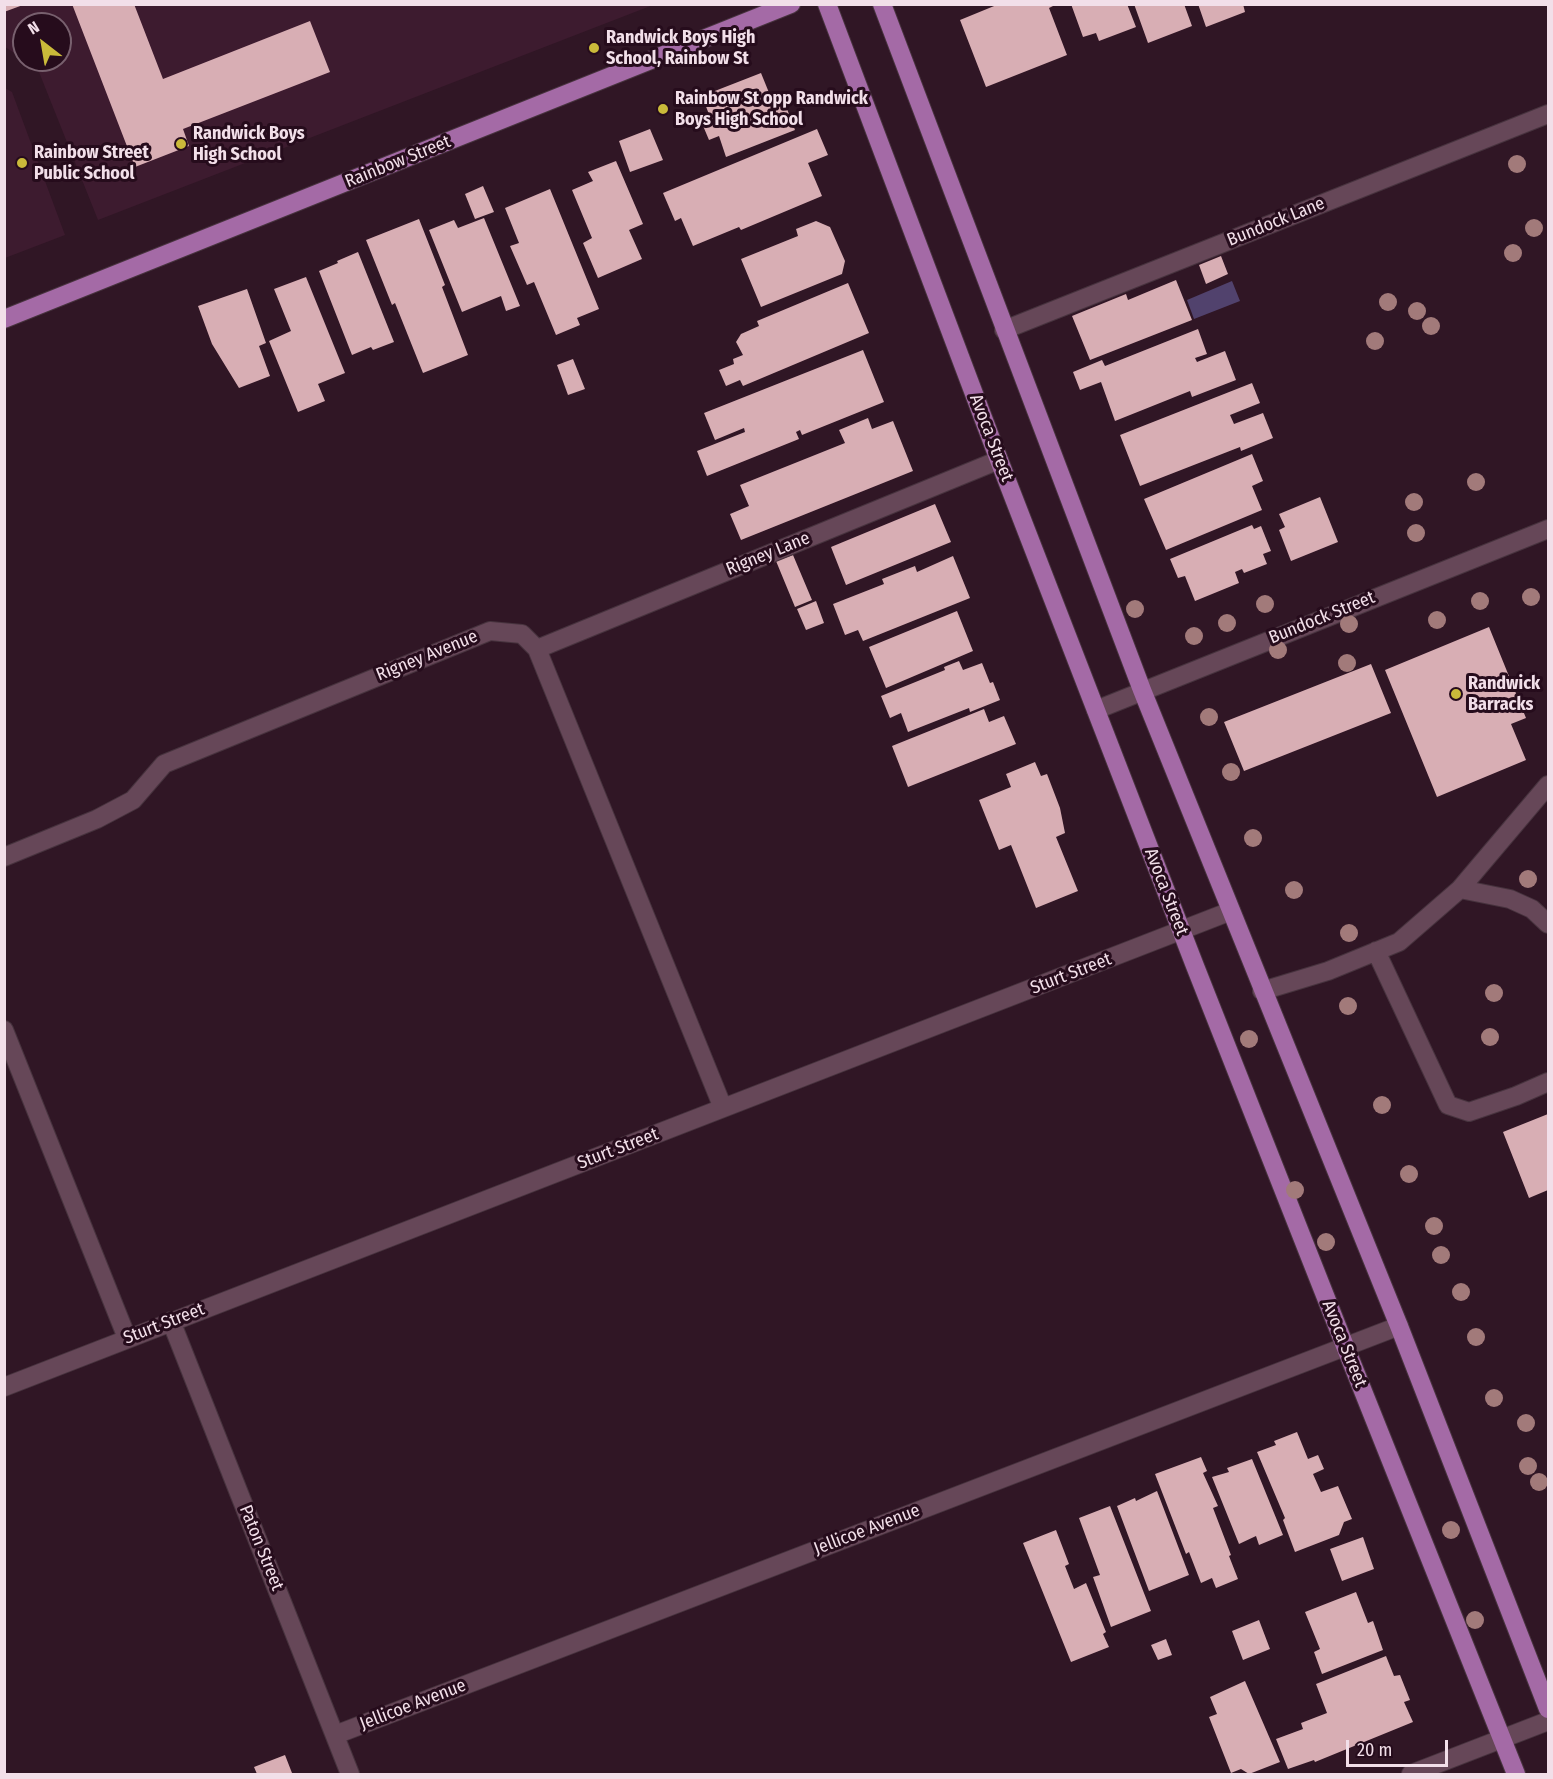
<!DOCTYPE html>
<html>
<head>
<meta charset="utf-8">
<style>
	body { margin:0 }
	#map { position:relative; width:1553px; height:1779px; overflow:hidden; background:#301625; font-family:"Fira Sans Condensed",sans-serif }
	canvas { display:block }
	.frame { position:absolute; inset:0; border:6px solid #f2dfe9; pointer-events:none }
	.north { position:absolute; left:12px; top:12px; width:60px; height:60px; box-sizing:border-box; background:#260c1c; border:2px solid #78606e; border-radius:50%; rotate:329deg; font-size:16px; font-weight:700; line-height:24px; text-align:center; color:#f2dfe9 }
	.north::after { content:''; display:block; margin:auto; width:21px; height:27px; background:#caba3a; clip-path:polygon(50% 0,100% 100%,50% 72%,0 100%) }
	.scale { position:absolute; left:1346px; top:1740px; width:102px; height:27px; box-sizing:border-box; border:3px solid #f2dfe9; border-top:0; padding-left:8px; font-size:18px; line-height:21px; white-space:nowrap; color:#f2dfe9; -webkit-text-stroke:4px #260c1c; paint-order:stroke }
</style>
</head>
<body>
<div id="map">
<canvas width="1553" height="1779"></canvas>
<div class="frame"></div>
<div class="north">N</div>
<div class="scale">20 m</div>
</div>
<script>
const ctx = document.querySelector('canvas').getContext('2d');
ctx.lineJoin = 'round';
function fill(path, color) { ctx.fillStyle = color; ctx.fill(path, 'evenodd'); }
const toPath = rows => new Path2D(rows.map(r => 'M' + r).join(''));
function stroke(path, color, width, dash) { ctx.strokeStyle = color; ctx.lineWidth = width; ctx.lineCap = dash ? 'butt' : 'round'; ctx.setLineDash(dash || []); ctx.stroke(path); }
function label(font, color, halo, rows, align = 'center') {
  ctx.font = font + ' "Fira Sans Condensed",sans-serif'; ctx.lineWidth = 6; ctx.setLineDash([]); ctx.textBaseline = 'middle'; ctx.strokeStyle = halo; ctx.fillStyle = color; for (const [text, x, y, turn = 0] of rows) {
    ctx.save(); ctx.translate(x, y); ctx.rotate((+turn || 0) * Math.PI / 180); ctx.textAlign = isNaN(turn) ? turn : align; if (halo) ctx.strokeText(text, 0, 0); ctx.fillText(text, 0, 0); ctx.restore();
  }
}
fill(toPath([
	[4,5,653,5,98,220,37,67,25,60,60,60,60,24,24,24,24,59,5,47],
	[5,88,12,92,65,235,5,258]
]), '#3d1b2f');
fill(toPath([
	[1232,281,1240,301,1194,319,1187,300]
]), '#51426d');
fill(toPath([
	[4,4,23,4,23,5,4,12],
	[72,4,134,4,163,79,310,21,330,72,183,129,189,146,135,167],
	[999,4,1057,4,1049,8,1067,55,986,87,960,20],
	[1071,4,1127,4,1136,27,1099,41,1096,33,1083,37],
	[1134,4,1184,4,1192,26,1148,43],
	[1198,4,1243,4,1245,12,1206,27],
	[761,73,774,105,784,101,795,130,726,157,719,136,709,140,701,121,710,117,702,96],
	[650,129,663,160,630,172,619,141],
	[817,129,828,155,808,163,822,196,741,230,739,227,693,246,681,218,675,221,663,193],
	[616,161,643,224,629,230,642,259,598,278,583,243,592,238,572,190,593,181,588,172],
	[483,186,494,212,475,219,465,194],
	[550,189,599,309,577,318,580,325,556,335,534,282,527,285,510,246,519,243,505,208],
	[484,218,520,306,506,311,501,296,462,312,429,230,454,220,458,228],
	[419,219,445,285,442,287,468,355,423,373,395,303,392,305,366,240],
	[816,221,830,227,845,261,842,274,761,307,741,259,798,236,796,229],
	[358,252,394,342,373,350,371,347,352,355,319,271,338,263,337,261],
	[1221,256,1228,274,1206,284,1199,265],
	[306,277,345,373,318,384,325,401,298,412,269,341,291,331,274,289],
	[1176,280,1192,320,1090,360,1072,316,1126,294,1128,300],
	[848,283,869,333,743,386,740,380,726,386,719,370,734,364,733,359,743,355,736,342,741,334,759,326,757,321],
	[247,289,266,343,259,346,270,376,239,388,212,344,198,306],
	[1198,329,1207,354,1195,358,1197,362,1225,351,1236,380,1192,397,1190,391,1115,421,1101,382,1080,390,1073,372,1102,360,1105,366],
	[863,350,884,402,802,435,800,430,796,432,799,439,707,476,697,451,745,432,744,428,715,440,704,413],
	[573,359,585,389,568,395,557,365],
	[1252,383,1260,403,1230,415,1234,424,1263,413,1273,438,1241,451,1240,447,1140,486,1120,435],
	[868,418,872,429,893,421,913,471,741,540,730,514,749,506,740,485,845,443,839,430],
	[1252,454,1263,481,1252,486,1262,510,1166,550,1144,499],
	[1320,497,1338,542,1291,561,1279,530,1285,527,1279,514],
	[935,504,951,542,846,585,831,547],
	[1252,525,1254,529,1261,526,1271,551,1263,554,1267,564,1244,573,1242,569,1235,572,1239,583,1195,601,1185,576,1178,578,1170,559],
	[793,555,812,600,795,607,776,561],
	[953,556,970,598,863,641,858,630,845,635,833,604,884,584,882,579,915,566,917,572],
	[816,601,824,623,806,630,797,609],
	[957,611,973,651,886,688,869,647],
	[1489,627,1526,718,1511,724,1526,760,1437,797,1385,670],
	[959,661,963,670,982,663,990,683,993,682,1000,700,970,712,969,708,908,732,901,713,890,718,881,696,945,670,944,667],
	[1371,664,1391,713,1244,771,1224,722],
	[984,709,989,722,1004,716,1016,744,908,787,892,746],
	[1035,762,1041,776,1047,774,1060,808,1065,833,1056,837,1078,891,1036,908,1011,845,999,850,979,800,1011,787,1006,774],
	[1548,1114,1548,1190,1529,1198,1503,1132],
	[1297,1432,1308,1459,1318,1455,1324,1469,1313,1474,1321,1492,1338,1486,1352,1519,1344,1522,1339,1535,1295,1552,1283,1520,1285,1518,1257,1452,1276,1445,1274,1441],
	[1201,1457,1207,1471,1203,1473,1218,1506,1213,1508,1231,1555,1229,1556,1238,1579,1216,1588,1212,1578,1201,1583,1189,1552,1186,1554,1155,1474],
	[1252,1459,1283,1535,1259,1545,1256,1536,1239,1544,1212,1477,1229,1472,1227,1468],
	[1157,1491,1189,1575,1149,1591,1117,1506,1135,1498,1136,1501],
	[1110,1506,1151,1611,1111,1627,1093,1577,1100,1575,1079,1518],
	[1056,1530,1069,1564,1065,1566,1074,1589,1086,1583,1106,1632,1103,1634,1109,1647,1071,1662,1023,1543],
	[1363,1537,1374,1569,1342,1581,1330,1549],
	[1356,1592,1368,1623,1373,1621,1383,1650,1322,1674,1314,1652,1320,1649,1305,1612],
	[1259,1620,1270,1649,1243,1660,1232,1631],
	[1166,1639,1172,1655,1158,1660,1151,1645],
	[1386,1656,1394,1676,1400,1675,1410,1700,1404,1702,1413,1722,1315,1762,1314,1760,1288,1769,1276,1739,1303,1729,1301,1723,1327,1713,1316,1684],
	[1245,1681,1280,1762,1249,1774,1241,1769,1231,1773,1209,1717,1217,1714,1210,1697],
	[285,1755,292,1773,257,1774,254,1767]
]), '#d8aeb4');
const minor = toPath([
	[1004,330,1548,114],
	[537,649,999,460],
	[1096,710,1548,529],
	[4,857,97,819,133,800,164,764,490,631,522,634,537,649,723,1108],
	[1460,889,1510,899,1532,909,1548,924],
	[1376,951,1448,1105,1469,1112,1516,1096,1548,1082],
	[1262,991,1328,971,1399,942,1460,889,1548,785],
	[4,1030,127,1338],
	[171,1321,350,1774],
	[4,1387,1231,911],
	[335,1735,1399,1326],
	[1411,1774,1548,1721]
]);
const major = toPath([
	[827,4,999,460,1195,966,1345,1346,1516,1774],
	[882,4,1142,690,1399,1326,1548,1709],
	[4,319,791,4]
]);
stroke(minor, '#47333e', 20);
stroke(major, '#47333e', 20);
stroke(minor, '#664758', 18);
stroke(major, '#a46aa6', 18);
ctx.fillStyle = '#a27a7a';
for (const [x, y] of [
	[1517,164],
	[1534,228],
	[1513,253],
	[1388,302],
	[1417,311],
	[1431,326],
	[1375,341],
	[1476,482],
	[1414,502],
	[1416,533],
	[1531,597],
	[1480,601],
	[1265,604],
	[1135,609],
	[1437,620],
	[1227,623],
	[1349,624],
	[1194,636],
	[1278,650],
	[1347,663],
	[1209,717],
	[1231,772],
	[1253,838],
	[1528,879],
	[1294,890],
	[1349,933],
	[1494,993],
	[1348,1006],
	[1490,1037],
	[1249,1039],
	[1382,1105],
	[1409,1174],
	[1295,1190],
	[1434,1226],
	[1326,1242],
	[1441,1255],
	[1461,1292],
	[1476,1337],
	[1494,1398],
	[1526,1423],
	[1528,1466],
	[1539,1482],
	[1451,1530],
	[1475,1620]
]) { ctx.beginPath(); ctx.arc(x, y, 9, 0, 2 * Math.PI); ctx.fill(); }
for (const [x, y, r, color] of [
	[594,48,6,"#caba3a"],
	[663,109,6,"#caba3a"],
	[181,144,6,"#caba3a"],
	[22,163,6,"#caba3a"],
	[1456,694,6,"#caba3a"]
]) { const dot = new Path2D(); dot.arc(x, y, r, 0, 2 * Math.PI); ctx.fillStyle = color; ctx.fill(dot); stroke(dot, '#260c1c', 2); }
label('bold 18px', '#f2dfe9', '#260c1c', [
	["Randwick Boys High",606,38],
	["School, Rainbow St",606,59],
	["Rainbow St opp Randwick",675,99],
	["Boys High School",675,120],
	["Randwick Boys",193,134],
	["High School",193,155],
	["Rainbow Street",34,153],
	["Public School",34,174],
	["Randwick",1468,684],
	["Barracks",1468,705]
], 'left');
label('18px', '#f2dfe9', '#260c1c', [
	["Rainbow Street",398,162,-22],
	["Bundock Lane",1276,222,-22],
	["Avoca Street",991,438,69],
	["Rigney Lane",768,554,-22],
	["Bundock Street",1322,618,-22],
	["Rigney Avenue",427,656,-22],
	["Avoca Street",1166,892,69],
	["Sturt Street",1071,974,-21],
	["Sturt Street",618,1149,-21],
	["Sturt Street",164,1324,-21],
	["Avoca Street",1344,1344,68],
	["Jellicoe Avenue",867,1530,-21],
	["Paton Street",261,1548,68],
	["Jellicoe Avenue",413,1705,-21]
]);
</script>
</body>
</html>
